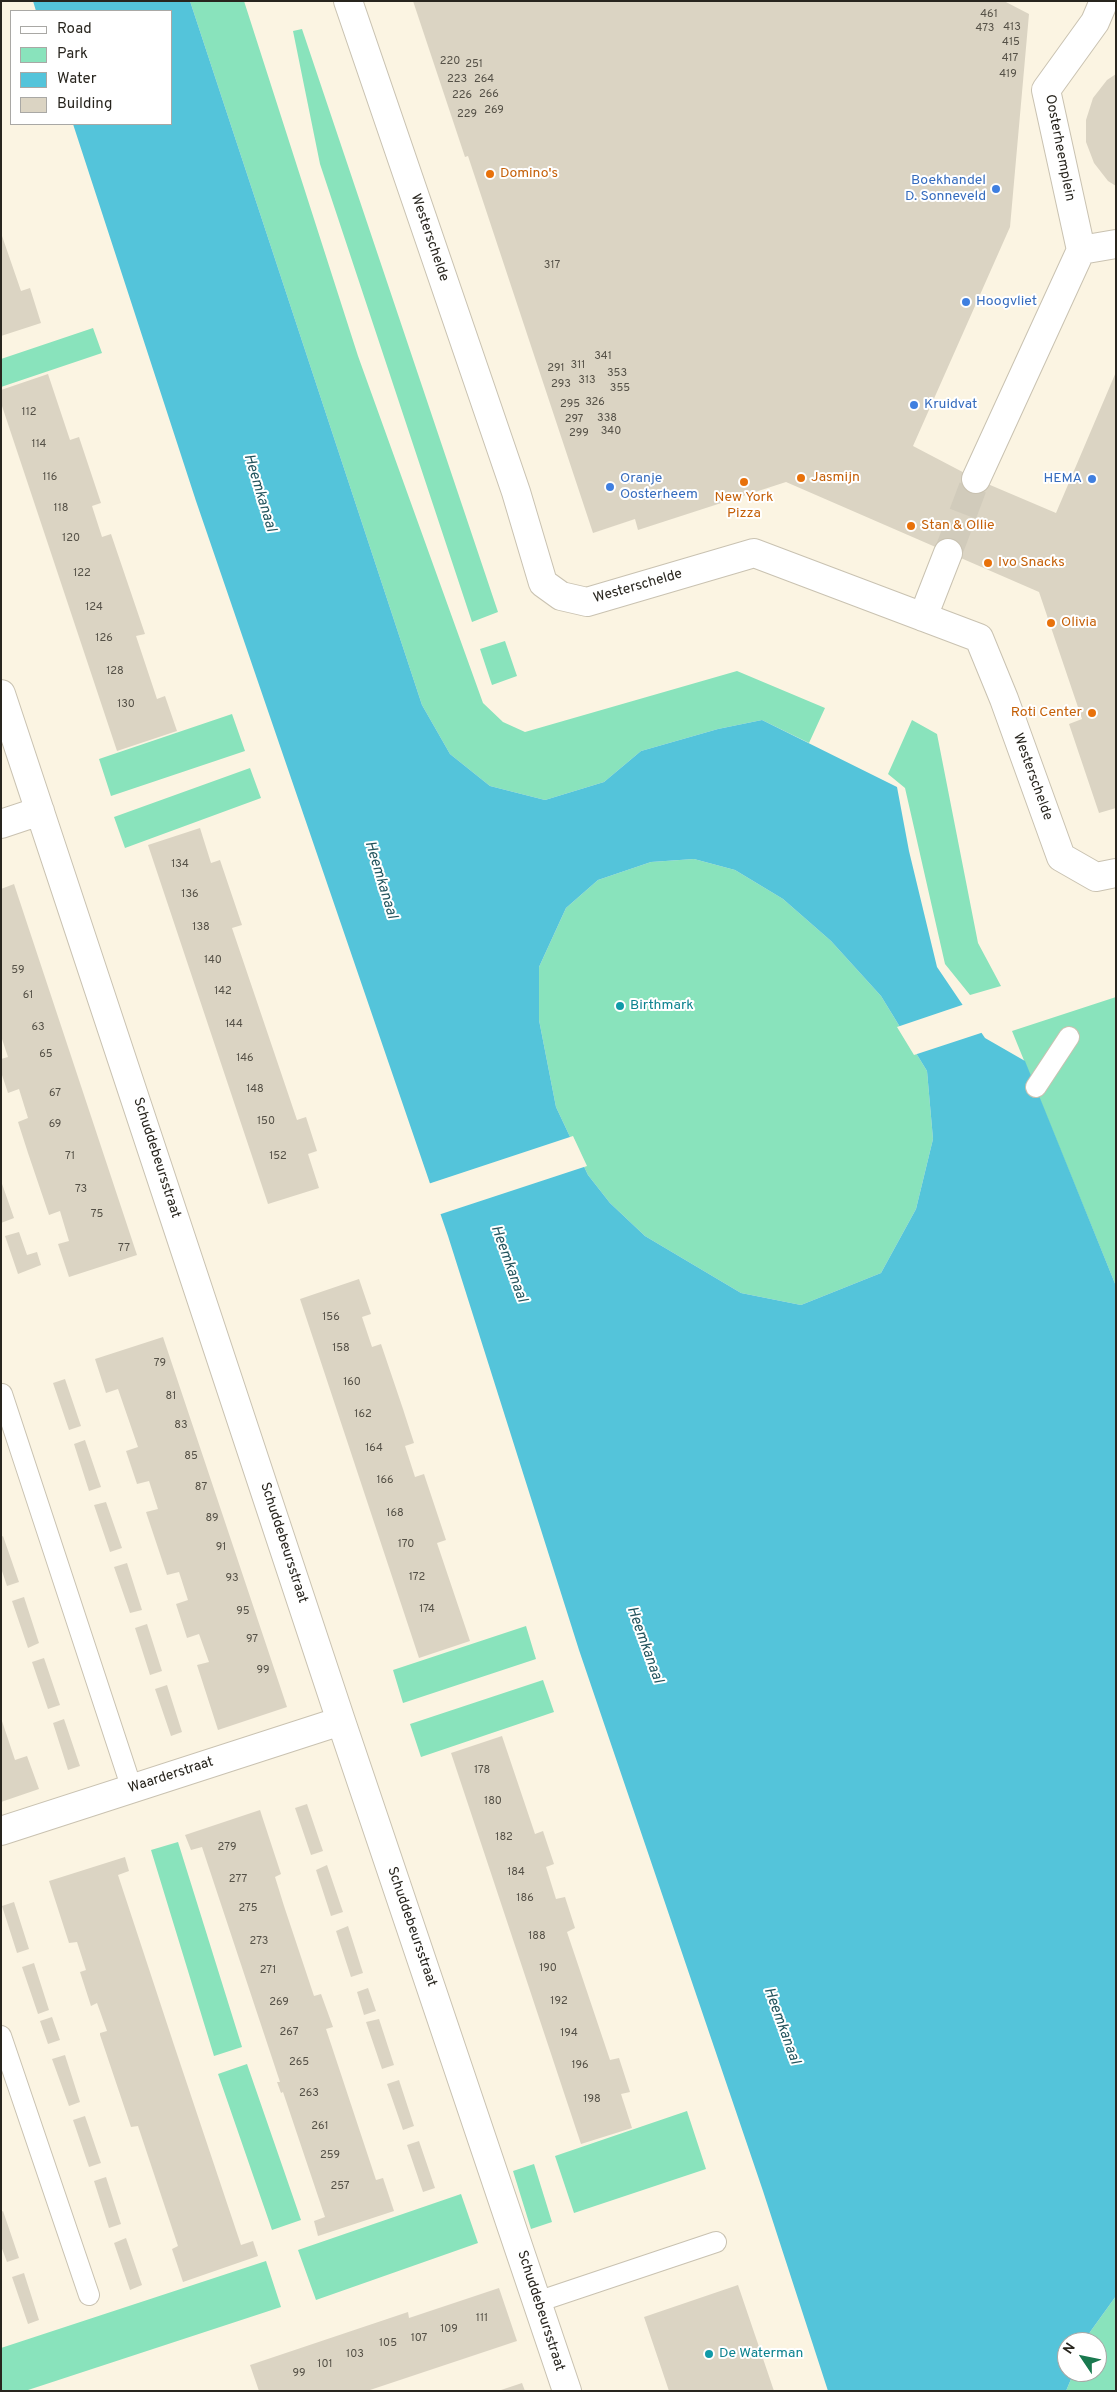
<!DOCTYPE html>
<html>
<head>
<meta charset="utf-8">
<style>
	body { margin:0 }
	#map { position:relative; width:1117px; height:2392px; overflow:hidden; background:#fbf4e2; font-family:Overpass,sans-serif }
	canvas { display:block }
	.frame { position:absolute; inset:0; border:2px solid #28251e; pointer-events:none }
	.legend { position:absolute; left:10px; top:10px; width:162px; height:115px; box-sizing:border-box; background:#fff; border:1px solid #a9a8a5; margin:0; padding:6px 9px; list-style:none; font-size:15px; color:#28251e }
	.legend li { display:flex; align-items:center; gap:10px; height:25px }
	.legend b { width:25px; border:1px solid #a9a8a5 }
	.north { position:absolute; left:1057px; top:2332px; width:50px; height:50px; box-sizing:border-box; background:#fff; border:1px solid #a9a8a5; border-radius:50%; rotate:304deg; font-size:14px; font-weight:700; line-height:20px; text-align:center; color:#28251e }
	.north::after { content:''; display:block; margin:auto; width:18px; height:22px; background:#19794f; clip-path:polygon(50% 0,100% 100%,50% 72%,0 100%) }
</style>
</head>
<body>
<div id="map">
<canvas width="1117" height="2392"></canvas>
<div class="frame"></div>
<ul class="legend">
<li><b style="height:6px;background:#fff"></b>Road</li>
<li><b style="height:14px;background:#89e3bc"></b>Park</li>
<li><b style="height:14px;background:#54c4da"></b>Water</li>
<li><b style="height:14px;background:#dbd4c3"></b>Building</li>
</ul>
<div class="north">N</div>
</div>
<script>
const ctx = document.querySelector('canvas').getContext('2d');
ctx.lineJoin = 'round';
function fill(path, color) { ctx.fillStyle = color; ctx.fill(path, 'evenodd'); }
const toPath = rows => new Path2D(rows.map(r => 'M' + r).join(''));
function stroke(path, color, width, dash) { ctx.strokeStyle = color; ctx.lineWidth = width; ctx.lineCap = dash ? 'butt' : 'round'; ctx.setLineDash(dash || []); ctx.stroke(path); }
function label(font, color, halo, rows, align = 'center') {
  ctx.font = font + ' Overpass,sans-serif'; ctx.lineWidth = 4; ctx.setLineDash([]); ctx.textBaseline = 'middle'; ctx.strokeStyle = halo; ctx.fillStyle = color; for (const [text, x, y, turn = 0] of rows) {
    ctx.save(); ctx.translate(x, y); ctx.rotate((+turn || 0) * Math.PI / 180); ctx.textAlign = isNaN(turn) ? turn : align; if (halo) ctx.strokeText(text, 0, 0); ctx.fillText(text, 0, 0); ctx.restore();
  }
}
fill(toPath([
	[190,1,244,1,358,356,483,703,503,722,525,732,737,671,825,708,809,743,762,720,718,729,641,751,604,782,545,800,490,786,450,754,422,705],
	[302,29,498,612,472,622,320,164,293,31],
	[93,328,102,353,1,387,1,359],
	[505,641,517,676,492,685,480,649],
	[232,714,245,751,111,796,99,759],
	[912,720,937,734,978,943,1001,986,970,995,945,964,905,788,888,774],
	[250,768,261,798,125,848,114,817],
	[694,859,735,870,783,899,831,941,881,996,927,1071,933,1139,916,1209,881,1273,801,1305,741,1293,645,1236,610,1203,588,1175,556,1107,539,1020,539,967,566,908,598,880,651,862],
	[1116,997,1116,1286,1012,1031],
	[526,1626,536,1659,403,1703,393,1670],
	[543,1680,554,1712,421,1757,410,1724],
	[178,1842,242,2047,214,2056,151,1850],
	[247,2064,301,2220,272,2230,218,2074],
	[687,2111,706,2169,574,2213,555,2156],
	[534,2164,552,2222,531,2229,513,2171],
	[461,2194,478,2243,316,2300,298,2250],
	[266,2261,281,2307,25,2391,1,2391,1,2348],
	[1116,2296,1116,2391,1066,2391,1074,2372,1097,2372,1097,2342,1086,2342,1090,2332]
]), '#89e3bc');
fill(toPath([
	[33,1,190,1,422,705,450,754,490,786,545,800,604,782,641,751,718,729,762,720,897,787,909,851,937,967,985,1038,1025,1061,1116,1286,1116,2296,1090,2332,1086,2342,1067,2342,1067,2372,1074,2372,1066,2391,828,2391,763,2191,579,1650,448,1236,196,501,73,124,171,124,171,11,36,11],
	[694,859,735,870,783,899,831,941,881,996,927,1071,933,1139,916,1209,881,1273,801,1305,741,1293,645,1236,610,1203,588,1175,556,1107,539,1020,539,967,566,908,598,880,651,862]
]), '#54c4da');
fill(toPath([
	[965,1004,984,1032,914,1055,897,1027],
	[573,1136,587,1166,438,1215,428,1184]
]), '#fbf4e2');
fill(toPath([
	[413,1,1004,1,1029,14,1010,227,913,446,976,479,1056,513,1116,372,1116,808,1099,813,1069,724,1082,719,1039,592,786,482,638,530,635,519,593,533,468,156,465,157],
	[1116,74,1116,186,1108,181,1094,163,1086,142,1086,120,1093,98,1107,80],
	[1,233,21,291,30,288,41,323,1,336],
	[48,374,70,440,79,437,101,503,92,506,102,537,111,534,145,634,136,636,157,699,165,696,177,731,117,751,1,403,1,390],
	[200,828,211,863,220,860,242,925,232,928,297,1120,306,1117,317,1151,308,1154,319,1188,268,1204,148,845],
	[14,884,137,1255,69,1277,58,1244,69,1241,60,1211,49,1215,28,1153,18,1122,28,1118,19,1089,8,1093,1,1072,1,1059,8,1057,1,1036,1,889],
	[1,1181,14,1218,1,1223],
	[19,1232,27,1255,37,1252,41,1265,18,1274,5,1236],
	[359,1279,371,1314,362,1317,372,1347,381,1344,403,1409,414,1443,405,1446,415,1477,424,1474,446,1540,437,1543,470,1641,419,1658,300,1299],
	[163,1337,287,1707,218,1730,197,1665,209,1662,199,1634,187,1638,176,1604,188,1600,179,1572,167,1575,146,1512,158,1509,149,1481,137,1484,126,1451,138,1447,118,1389,106,1393,95,1359],
	[65,1379,81,1426,69,1430,53,1383],
	[85,1440,101,1487,89,1491,74,1444],
	[106,1502,122,1548,110,1552,94,1505],
	[3,1536,19,1582,7,1586,1,1568,1,1537],
	[127,1563,142,1610,130,1613,114,1567],
	[24,1597,39,1643,28,1648,12,1601],
	[147,1624,162,1671,150,1675,135,1628],
	[44,1658,60,1705,48,1709,32,1662],
	[167,1685,182,1732,171,1736,155,1689],
	[1,1718,15,1760,27,1756,39,1789,1,1802],
	[64,1719,80,1766,68,1770,53,1723],
	[502,1736,535,1834,543,1831,554,1864,546,1867,556,1899,565,1897,575,1928,567,1932,610,2060,619,2058,630,2092,621,2094,632,2128,581,2144,451,1753],
	[307,1804,323,1851,311,1855,295,1808],
	[260,1810,281,1874,275,1877,284,1906,314,1996,321,1994,333,2027,326,2029,376,2180,383,2178,394,2211,318,2236,314,2221,325,2217,283,2092,281,2093,277,2082,280,2082,202,1847,191,1850,185,1835],
	[125,1857,129,1871,118,1875,174,2045,241,2245,253,2241,258,2256,183,2282,172,2249,178,2246,138,2126,131,2127,100,2035,100,2033,107,2031,97,2003,91,2006,80,1972,86,1970,77,1942,69,1943,49,1881],
	[327,1865,343,1912,331,1916,316,1870],
	[14,1902,29,1949,17,1953,2,1906],
	[348,1926,363,1973,351,1977,336,1931],
	[34,1963,49,2010,38,2014,22,1967],
	[368,1988,376,2011,364,2015,357,1992],
	[52,2017,60,2040,48,2044,40,2021],
	[379,2019,394,2065,382,2069,366,2022],
	[65,2055,80,2102,69,2106,52,2059],
	[399,2080,414,2126,403,2130,387,2084],
	[85,2116,101,2163,89,2167,73,2120],
	[419,2141,435,2188,423,2192,407,2145],
	[106,2177,121,2224,109,2228,94,2181],
	[3,2211,19,2258,7,2262,1,2246,1,2212],
	[126,2238,142,2285,130,2290,114,2243],
	[24,2273,39,2320,28,2324,12,2277],
	[738,2285,774,2391,669,2391,644,2317],
	[499,2288,517,2341,367,2391,259,2391,250,2365,408,2312,409,2318],
	[522,2383,525,2391,501,2391,501,2390]
]), '#dbd4c3');
stroke(toPath([
	[948,553,976,479]
]), '#d1cbbb', 28, [28, 14]);
const lane = toPath([
	[1036,1087,1069,1037],
	[2,1394,132,1789],
	[1,2036,89,2295],
	[537,2302,716,2242]
]);
const street = toPath([
	[348,1,516,492,543,583,561,596,587,602,754,553,979,638,1004,699,1061,857,1096,877,1116,873],
	[1081,250,1116,244],
	[976,479,1081,250,1046,90,1095,22,1104,1],
	[923,617,948,553],
	[1,694,341,1721,567,2391],
	[1,824,40,811],
	[1,1831,341,1721]
]);
stroke(lane, '#c9c2b1', 22);
stroke(street, '#c9c2b1', 30);
stroke(lane, '#fff', 20);
stroke(street, '#fff', 28);
for (const [x, y, r, color] of [
	[490,174,5,"#e8710a"],
	[996,189,5,"#3f7fe0"],
	[966,302,5,"#3f7fe0"],
	[914,405,5,"#3f7fe0"],
	[801,478,5,"#e8710a"],
	[1092,479,5,"#3f7fe0"],
	[744,482,5,"#e8710a"],
	[610,487,5,"#3f7fe0"],
	[911,526,5,"#e8710a"],
	[988,563,5,"#e8710a"],
	[1051,623,5,"#e8710a"],
	[1092,713,5,"#e8710a"],
	[620,1006,5,"#0f9aa8"],
	[709,2354,5,"#0f9aa8"]
]) { const dot = new Path2D(); dot.arc(x, y, r, 0, 2 * Math.PI); ctx.fillStyle = color; ctx.fill(dot); stroke(dot, '#fff', 2); }
label('11px', '#555147', null, [
	["461",989,15],
	["413",1012,28],
	["473",985,29],
	["415",1011,43],
	["417",1010,59],
	["220",450,62],
	["251",474,65],
	["419",1008,75],
	["223",457,80],
	["264",484,80],
	["266",489,95],
	["226",462,96],
	["269",494,111],
	["229",467,115],
	["317",552,266],
	["341",603,357],
	["311",578,366],
	["291",556,369],
	["353",617,374],
	["313",587,381],
	["293",561,385],
	["355",620,389],
	["326",595,403],
	["295",570,405],
	["112",29,413],
	["338",607,419],
	["297",574,420],
	["340",611,432],
	["299",579,434],
	["114",39,445],
	["116",50,478],
	["118",61,509],
	["120",71,539],
	["122",82,574],
	["124",94,608],
	["126",104,639],
	["128",115,672],
	["130",126,705],
	["134",180,865],
	["136",190,895],
	["138",201,928],
	["140",213,961],
	["59",18,971],
	["142",223,992],
	["61",28,996],
	["144",234,1025],
	["63",38,1028],
	["65",46,1055],
	["146",245,1059],
	["148",255,1090],
	["67",55,1094],
	["150",266,1122],
	["69",55,1125],
	["71",70,1157],
	["152",278,1157],
	["73",81,1190],
	["75",97,1215],
	["77",124,1249],
	["156",331,1318],
	["158",341,1349],
	["79",160,1364],
	["160",352,1383],
	["81",171,1397],
	["162",363,1415],
	["83",181,1426],
	["164",374,1449],
	["85",191,1457],
	["166",385,1481],
	["87",201,1488],
	["168",395,1514],
	["89",212,1519],
	["170",406,1545],
	["91",221,1548],
	["172",417,1578],
	["93",232,1579],
	["174",427,1610],
	["95",243,1612],
	["97",252,1640],
	["99",263,1671],
	["178",482,1771],
	["180",493,1802],
	["182",504,1838],
	["279",227,1848],
	["184",516,1873],
	["277",238,1880],
	["186",525,1899],
	["275",248,1909],
	["188",537,1937],
	["273",259,1942],
	["190",548,1969],
	["271",268,1971],
	["192",559,2002],
	["269",279,2003],
	["267",289,2033],
	["194",569,2034],
	["265",299,2063],
	["196",580,2066],
	["263",309,2094],
	["198",592,2100],
	["261",320,2127],
	["259",330,2156],
	["257",340,2187],
	["111",482,2319],
	["109",449,2330],
	["107",419,2339],
	["105",388,2344],
	["103",355,2355],
	["101",325,2365],
	["99",299,2374]
]);
label('14px', '#28251e', '#fff', [
	["Oosterheemplein",1059,148,79],
	["Westerschelde",429,238,71],
	["Westerschelde",638,587,-16],
	["Westerschelde",1032,777,70],
	["Schuddebeursstraat",156,1158,72],
	["Schuddebeursstraat",283,1543,72],
	["Waarderstraat",171,1776,-18],
	["Schuddebeursstraat",411,1927,71],
	["Schuddebeursstraat",540,2311,72]
]);
label('14px', '#c56008', '#fff', [
	["Domino's",500,174],
	["Jasmijn",811,478],
	["New York",744,498,"center"],
	["Pizza",744,514,"center"],
	["Stan & Ollie",921,526],
	["Ivo Snacks",998,563],
	["Olivia",1061,623],
	["Roti Center",1082,713,"right"]
], 'left');
label('14px', '#366cbe', '#fff', [
	["Boekhandel",986,181,"right"],
	["D. Sonneveld",986,197,"right"],
	["Hoogvliet",976,302],
	["Kruidvat",924,405],
	["Oranje",620,479],
	["Oosterheem",620,495],
	["HEMA",1082,479,"right"]
], 'left');
label('14px', '#0d838f', '#fff', [
	["Birthmark",630,1006],
	["De Waterman",719,2354]
], 'left');
label('italic 15px', '#23545d', '#fff', [
	["Heemkanaal",259,493,73],
	["Heemkanaal",380,880,73],
	["Heemkanaal",508,1264,70],
	["Heemkanaal",644,1645,70],
	["Heemkanaal",781,2026,70]
]);
</script>
</body>
</html>
